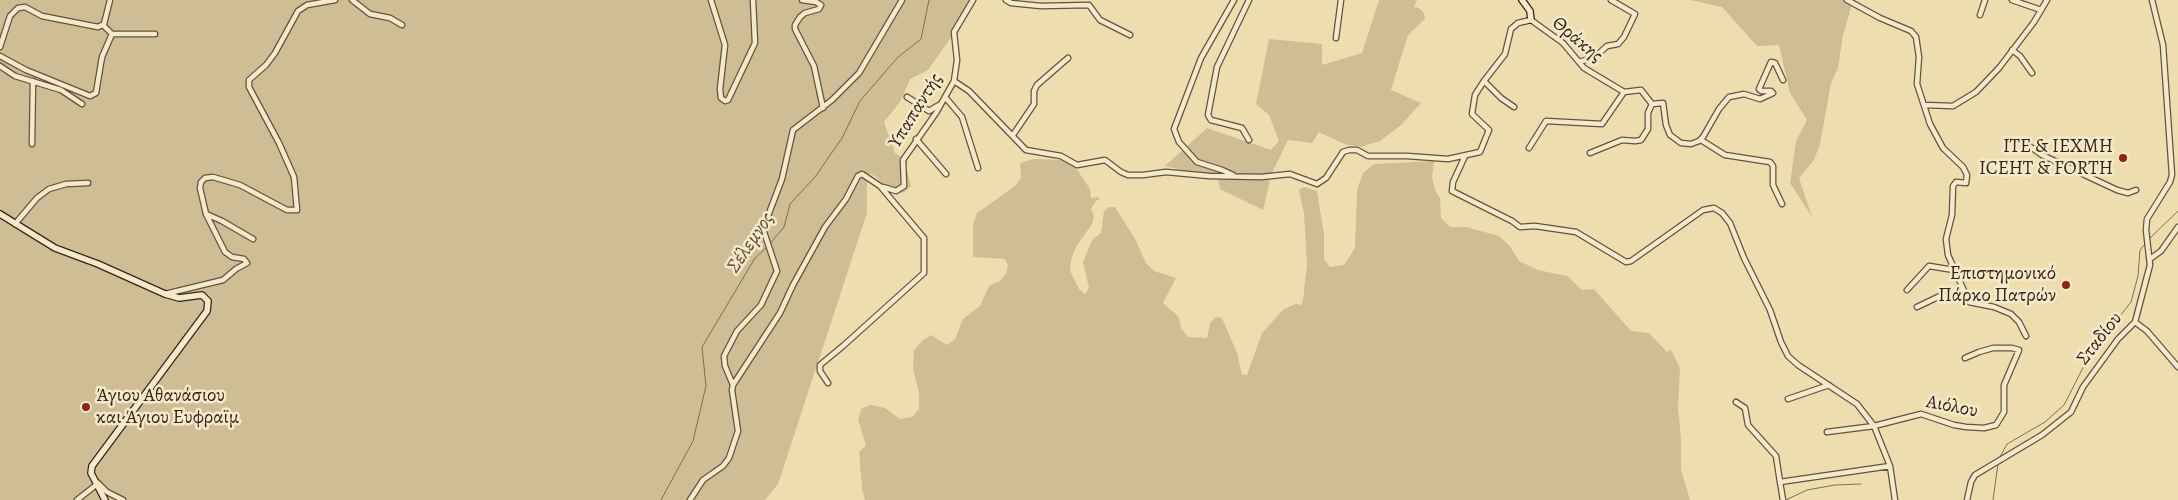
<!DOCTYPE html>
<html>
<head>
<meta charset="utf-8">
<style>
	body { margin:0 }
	canvas { display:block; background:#eedeaf }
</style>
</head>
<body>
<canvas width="2178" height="500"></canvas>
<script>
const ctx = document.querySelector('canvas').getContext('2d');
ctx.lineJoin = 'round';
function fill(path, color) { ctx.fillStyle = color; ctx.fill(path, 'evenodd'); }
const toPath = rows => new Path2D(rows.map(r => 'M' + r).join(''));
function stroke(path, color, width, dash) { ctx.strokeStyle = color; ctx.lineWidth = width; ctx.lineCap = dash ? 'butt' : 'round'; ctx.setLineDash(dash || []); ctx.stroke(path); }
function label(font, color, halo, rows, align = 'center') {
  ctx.font = font + ' Alegreya,serif'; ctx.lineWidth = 5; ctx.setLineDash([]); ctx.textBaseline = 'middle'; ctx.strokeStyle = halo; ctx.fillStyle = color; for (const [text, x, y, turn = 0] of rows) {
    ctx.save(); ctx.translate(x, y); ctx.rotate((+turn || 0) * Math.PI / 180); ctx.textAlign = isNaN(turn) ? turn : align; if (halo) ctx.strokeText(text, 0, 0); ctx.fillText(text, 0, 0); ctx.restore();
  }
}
fill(toPath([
	[0,0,977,0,958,33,958,41,950,39,928,70,910,79,900,102,884,122,895,153,908,161,906,168,911,186,905,192,894,194,875,176,867,173,867,213,778,484,765,500,0,500],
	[1379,0,1417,0,1414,7,1419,8,1424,13,1425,19,1408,35,1391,90,1421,103,1401,125,1380,141,1361,147,1344,144,1319,132,1312,143,1288,140,1272,173,1263,210,1220,189,1218,179,1165,166,1207,128,1271,150,1279,141,1269,115,1256,104,1269,39,1322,44,1322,65,1362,53],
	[1690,0,1843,0,1852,4,1843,35,1838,68,1831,83,1820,144,1814,160,1799,178,1812,217,1790,183,1796,141,1807,120,1790,93,1779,45,1757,46,1722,7],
	[1034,159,1062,160,1076,168,1090,189,1091,198,1098,197,1100,199,1096,201,1091,209,1094,216,1092,224,1076,247,1071,260,1070,271,1079,289,1085,294,1089,288,1083,262,1092,240,1101,233,1104,211,1109,207,1115,207,1135,239,1146,263,1154,271,1176,278,1163,303,1179,317,1181,328,1188,337,1207,338,1210,323,1216,317,1222,318,1237,353,1242,375,1247,375,1262,333,1284,309,1296,304,1301,305,1303,300,1307,264,1304,214,1299,190,1304,187,1317,191,1324,234,1324,259,1330,267,1344,265,1355,248,1357,190,1363,173,1374,164,1434,161,1432,177,1435,190,1440,198,1441,218,1450,227,1466,227,1499,236,1509,245,1519,261,1538,270,1567,276,1582,290,1594,289,1631,331,1649,333,1667,352,1671,350,1680,368,1678,408,1681,438,1681,469,1690,500,865,500,862,489,859,452,866,445,858,420,861,409,870,405,885,408,900,419,912,417,919,409,919,393,913,369,914,350,923,340,931,335,947,345,955,339,963,319,980,306,989,286,1000,281,1006,274,1008,266,1005,259,973,257,973,224,977,213,1015,186,1021,178,1020,163]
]), '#cfbe95');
stroke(toPath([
	[2149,239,2178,211],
	[769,245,784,227,790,204,815,177,842,138,860,101,898,57,921,39,929,0],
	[2000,457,2007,444,2045,422,2064,405,2090,354,2131,302,2138,276,2140,250,2145,244],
	[661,500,693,441,706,386,702,347,755,258,766,248],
	[1786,500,1807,490,1835,485,1861,484],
	[1993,500,1998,464]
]), '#7e6e53', 1);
const street = toPath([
	[352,0,370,14,390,18,402,25],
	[711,0,725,45,720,89,721,98,725,101,728,100,755,43,753,0],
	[802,0,816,2,821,5,819,9,805,13,800,17,795,25,795,29,814,66,823,108],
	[1006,0,1011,3,1041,6,1089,5,1100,20,1130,35],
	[1249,0,1217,67,1208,115,1211,120,1242,128,1249,140],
	[1847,0,1880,18,1911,31,1916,37,1919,57,1917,84,1930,124,1943,148,1963,167,1967,175,1966,183,1956,182,1953,186,1952,215,1946,239,1948,255,1969,302,1994,307,2011,314,2019,322,2026,336],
	[2012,0,2041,10],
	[1980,15,1985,0],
	[103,25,112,34,155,34],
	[1336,38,1341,0],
	[0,47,10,16,18,8,25,7,42,16,98,27,104,24,110,0],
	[2012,50,2020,56,2032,73],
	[0,56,26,70,90,96,96,93,102,57,112,34],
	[1579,62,1595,57,1607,46,1618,44,1624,37,1635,14,1611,0],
	[0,66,15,76,61,90,82,104],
	[954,81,969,91,1026,150,1061,156,1077,165,1105,160,1121,172,1128,175,1143,175,1166,172,1209,176,1261,177,1290,174,1317,184,1326,178,1343,152,1349,150,1357,150,1368,156,1407,156,1448,159,1480,152,1489,130,1472,114,1475,95,1484,81,1505,54,1511,29,1518,23,1531,20,1563,43,1584,68,1624,92,1602,124,1546,121,1529,148],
	[1484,81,1501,98,1514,107],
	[1624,92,1641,90,1652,104,1663,103,1666,125,1670,135,1681,143,1691,144,1699,141,1703,137,1719,109,1729,97,1744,94,1760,99,1773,93,1771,91,1761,91,1759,89,1771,62,1775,63,1783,80],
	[907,97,929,111,939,105],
	[945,97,962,117,978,168],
	[1924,105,1953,106,1976,92,1999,68,2034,22,2047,0],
	[1013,135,1034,104,1034,91,1037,85,1068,58],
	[916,139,946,174],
	[1701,140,1725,155,1770,162,1773,166,1773,185,1782,204],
	[2025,143,2042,155,2117,190,2128,193,2136,190],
	[32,144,33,81],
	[1590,153,1622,140,1635,141,1641,140,1648,129,1648,113,1652,104],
	[1465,156,1453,182,1452,191,1512,221,1520,227,1535,226,1576,232,1626,262,1631,261,1703,210,1714,208,1722,213,1730,223,1744,258,1770,310,1781,342,1788,356,1798,365,1857,404,1874,426,1890,466,1895,500],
	[1233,175,1222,170,1197,162,1179,142,1174,129,1201,58,1234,0],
	[883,187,896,191,904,186,903,160,936,113,954,81,957,60,954,32,973,0],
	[206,214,222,221,253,239],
	[15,224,37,198,49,189,66,184,88,183],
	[2150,259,2161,251,2178,227],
	[1907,290,1929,266,1954,270],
	[165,294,223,280,236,269,247,263,244,259,232,257,225,252,206,214,200,188,201,182,205,178,213,177,240,185,287,210,297,210,294,177,279,143,249,87,249,80,266,65,275,53,298,11,307,5,335,0],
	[1917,307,1940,296,1965,296],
	[2135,322,2147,331,2178,367],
	[733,385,725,366,724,356,737,331,761,305,777,271,763,229,782,179,793,130,832,100,859,73,902,0],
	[1788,399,1829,385],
	[1736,402,1745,408,1748,425,1776,456,1780,482],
	[1827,432,1874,426,1921,414,1954,425,1966,427,1984,428,1996,425,2004,412,2004,385,2019,350,2012,348,1993,348,1979,352,1965,358],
	[98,483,107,492,123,500],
	[77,500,96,485],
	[690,500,703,480,723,466,729,458,738,431,732,390,733,385,780,313,793,285,825,227,846,199,858,176,862,174,880,186,924,238,924,273,843,346,820,365,820,371,828,383],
	[1783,500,1780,482,1890,466],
	[1967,500,1971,482,1975,475,2042,435,2071,412,2083,387,2118,339,2135,322,2150,265,2146,230,2147,219,2170,182,2172,175,2163,45,2152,0]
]);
const secondary = toPath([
	[1522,0,1530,11,1531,20],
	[0,214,55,248,98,264,165,294,179,298,202,295,208,301,207,311,92,466,91,473,105,500]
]);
stroke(street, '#63523d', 7);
stroke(secondary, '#352417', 8);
stroke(street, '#f4eacb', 4.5);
stroke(secondary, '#f4eacb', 5.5);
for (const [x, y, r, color] of [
	[2123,158,5,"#8f2418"],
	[2066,285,5,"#8f2418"],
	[86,407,5,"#8f2418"]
]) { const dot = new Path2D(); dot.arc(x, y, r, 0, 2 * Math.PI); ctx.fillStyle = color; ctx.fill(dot); stroke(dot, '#f4eacb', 2); }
label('19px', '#352417', '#f4eacb', [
	["Θράκης",1577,40,40],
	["Υπαπαντής",916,111,-58],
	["Σταδίου",2100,339,-52],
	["Αιόλου",1952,407,11]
]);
label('19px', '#352417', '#f4eacb', [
	["ΙΤΕ & ΙΕΧΜΗ",2113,147],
	["ICEHT & FORTH",2113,169],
	["Επιστημονικό",2056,274],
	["Πάρκο Πατρών",2056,296],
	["Άγιου Αθανάσιου",96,396,"left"],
	["και Άγιου Ευφραϊμ",96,418,"left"]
], 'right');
label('italic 20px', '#604f3a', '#f4eacb', [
	["Σέλεμνος",751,243,-56]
]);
</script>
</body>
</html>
